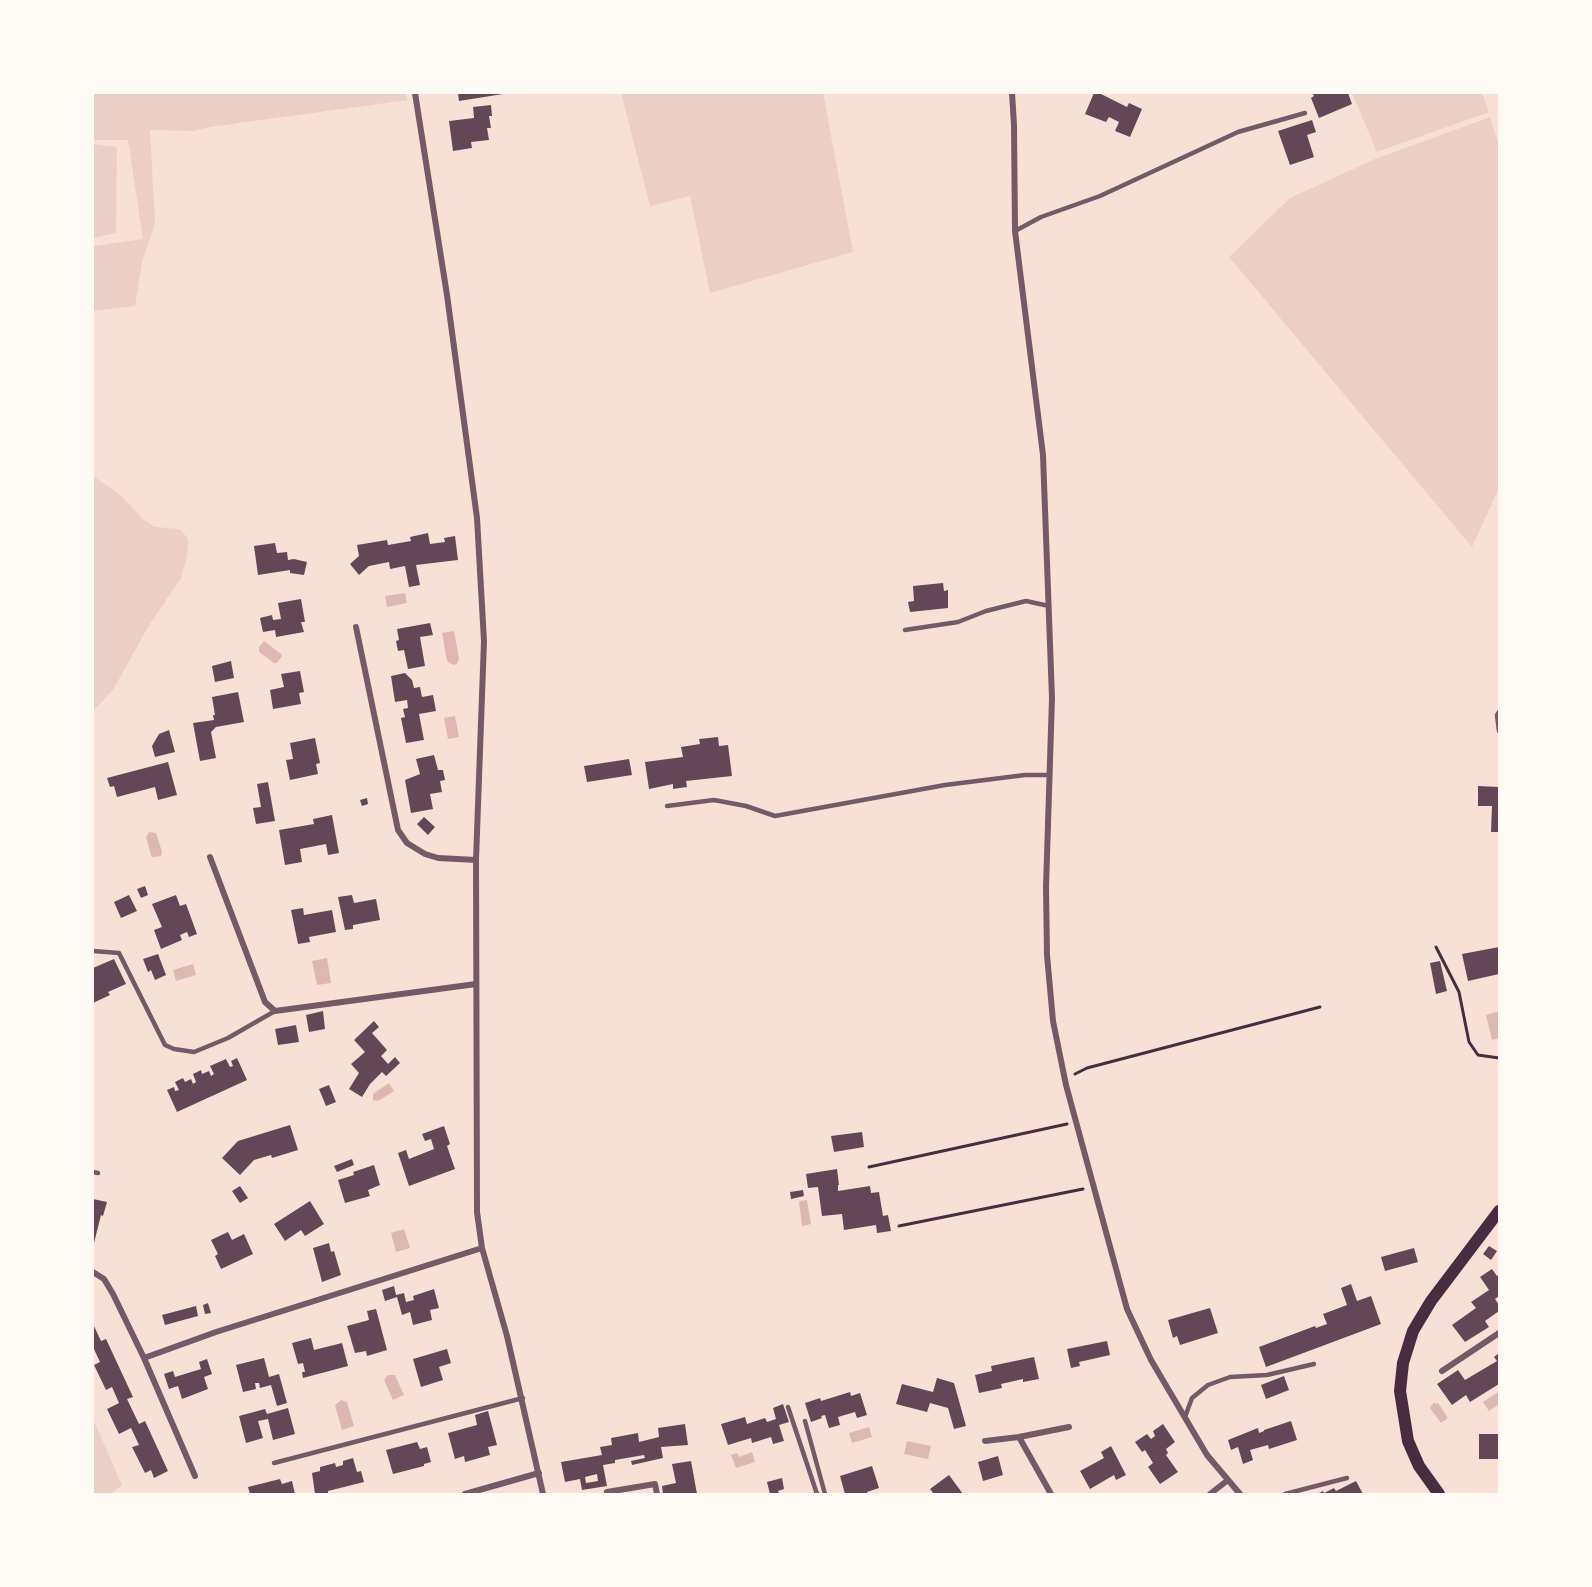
<!DOCTYPE html>
<html>
<head>
<meta charset="utf-8">
<style>
	body { margin:0 }
	#map { position:relative; width:1592px; height:1587px; overflow:hidden; background:#f7e1d7; font-family:Roboto,sans-serif }
	canvas { display:block }
	.frame { position:absolute; inset:0; border:94px solid #fffaf5; pointer-events:none }
</style>
</head>
<body>
<div id="map">
<canvas width="1592" height="1587"></canvas>
<div class="frame"></div>
</div>
<script>
const ctx = document.querySelector('canvas').getContext('2d');
ctx.lineJoin = 'round';
function fill(path, color) { ctx.fillStyle = color; ctx.fill(path, 'evenodd'); }
const toPath = rows => new Path2D(rows.map(r => 'M' + r).join(''));
function stroke(path, color, width, dash) { ctx.strokeStyle = color; ctx.lineWidth = width; ctx.lineCap = dash ? 'butt' : 'round'; ctx.setLineDash(dash || []); ctx.stroke(path); }
fill(toPath([
	[93,93,404,93,408,100,210,127,193,131,150,130,155,224,142,262,135,306,93,311,93,246,143,239,128,140,93,140],
	[621,93,823,93,853,252,710,293,690,196,650,206],
	[1352,93,1482,93,1489,112,1377,152],
	[1490,117,1499,145,1499,488,1472,547,1229,257,1290,198,1375,159],
	[93,144,117,147,116,233,93,238],
	[93,476,120,495,143,519,155,527,180,529,188,539,187,556,181,578,148,627,113,690,93,711],
	[93,1419,122,1485,111,1494,93,1494]
]), '#ebcfc5');
fill(toPath([
	[405,593,407,603,387,607,385,596],
	[454,631,459,659,457,664,453,665,447,661,442,633],
	[264,641,281,654,282,656,277,663,274,663,259,652,259,647],
	[455,716,459,737,448,739,444,718],
	[149,832,156,833,162,852,161,856,153,857,151,855,146,837],
	[327,958,331,983,317,985,312,961],
	[193,964,196,975,176,981,173,970],
	[1499,1011,1499,1038,1492,1040,1486,1015],
	[389,1083,394,1091,378,1101,373,1100,373,1094],
	[807,1200,811,1224,802,1226,799,1201],
	[404,1229,410,1248,396,1252,391,1233],
	[388,1375,395,1375,404,1395,393,1400,384,1380],
	[1498,1392,1499,1404,1489,1411,1483,1402],
	[341,1400,347,1402,354,1426,342,1430,335,1405],
	[1434,1402,1435,1404,1438,1403,1448,1418,1441,1423,1430,1408],
	[869,1427,872,1437,852,1443,849,1433],
	[907,1441,931,1446,928,1459,904,1454],
	[752,1452,755,1462,736,1468,731,1455,737,1453,739,1457]
]), '#dcb8b0');
fill(toPath([
	[458,93,503,93,503,94,459,101],
	[1094,93,1099,93,1127,107,1129,103,1142,109,1130,137,1115,131,1119,122,1109,117,1106,122,1085,114],
	[1312,93,1348,93,1352,104,1319,118,1311,98,1314,96],
	[491,105,492,116,489,116,491,128,487,128,489,140,471,142,472,148,453,151,449,121,474,118,473,107],
	[1312,120,1316,132,1307,135,1314,157,1290,165,1278,131],
	[428,533,430,544,445,542,444,538,455,536,458,560,416,565,420,585,409,587,405,566,390,569,389,562,369,566,359,575,350,564,359,556,357,545,387,540,388,545,411,541,410,537],
	[275,543,277,553,287,552,288,560,294,559,307,562,304,575,290,573,290,570,258,575,254,546],
	[943,583,944,591,948,590,948,608,910,612,908,602,914,601,913,586],
	[301,599,305,622,301,622,304,632,276,637,275,630,263,632,260,618,272,615,273,620,281,619,278,603],
	[430,623,433,635,420,637,425,666,408,669,404,650,398,651,396,641,399,640,397,629],
	[231,661,234,678,215,682,212,666],
	[300,671,304,692,299,693,301,704,273,709,270,690,284,687,281,674],
	[405,673,412,680,414,688,420,687,422,697,433,695,436,711,419,714,424,740,406,743,401,718,405,717,403,709,408,708,407,700,395,702,391,676],
	[238,692,244,722,216,727,211,732,216,758,200,761,193,723,214,720,213,715,215,715,212,697],
	[169,730,175,752,155,757,152,746,159,734],
	[718,737,719,746,728,745,732,776,686,781,687,787,673,789,673,784,649,789,645,762,683,757,681,747,700,744,699,739],
	[315,738,320,763,316,764,318,774,290,780,286,760,293,759,290,743],
	[434,755,438,770,443,770,445,780,440,781,442,792,430,794,433,809,411,813,405,780,420,774,416,759],
	[629,759,632,775,587,782,584,766],
	[168,762,177,795,158,800,155,787,117,797,114,786,110,787,107,778],
	[268,782,275,821,256,824,253,808,261,807,257,784],
	[1478,786,1499,787,1499,832,1491,832,1492,806,1478,806],
	[367,798,368,804,362,806,360,800],
	[332,815,339,853,328,855,326,844,300,849,302,862,285,865,279,830,314,824,313,819],
	[424,817,435,827,428,835,417,824],
	[145,886,148,895,141,898,137,889],
	[129,895,137,911,121,918,114,902],
	[176,895,180,906,186,904,197,934,189,937,187,932,180,935,182,940,161,949,154,930,162,927,152,904],
	[352,895,354,903,376,899,380,920,353,925,353,929,345,930,338,897],
	[303,908,304,915,332,910,336,932,309,937,310,942,298,944,291,910],
	[1499,947,1499,974,1468,981,1462,954],
	[158,954,166,975,155,980,151,970,148,972,143,959],
	[114,959,126,984,108,992,110,995,93,1003,93,968],
	[1440,961,1447,991,1436,994,1430,963],
	[323,1011,325,1029,309,1032,306,1015],
	[374,1021,379,1027,372,1033,387,1050,381,1056,388,1064,395,1057,400,1063,386,1076,382,1072,370,1084,362,1097,349,1089,359,1073,351,1064,365,1052,354,1040],
	[296,1025,299,1042,278,1045,275,1029],
	[237,1058,247,1080,177,1112,167,1090,174,1087,175,1091,179,1090,175,1082,183,1078,185,1082,191,1079,193,1084,196,1082,193,1074,201,1070,202,1074,209,1071,211,1076,214,1074,210,1066,226,1059,230,1067,233,1066,231,1061],
	[329,1085,336,1102,326,1106,319,1089],
	[290,1125,298,1150,272,1158,271,1155,254,1160,240,1175,222,1158,238,1141],
	[444,1126,450,1144,447,1146,455,1169,409,1186,398,1153,406,1150,409,1159,434,1149,431,1139,425,1141,422,1134],
	[862,1132,864,1147,834,1152,831,1136],
	[352,1159,354,1165,337,1172,334,1166],
	[374,1165,380,1185,368,1190,370,1196,345,1203,338,1180,354,1175,353,1172],
	[837,1169,839,1185,838,1185,838,1191,870,1186,871,1193,879,1192,883,1216,888,1215,891,1231,877,1233,876,1225,844,1230,842,1214,822,1216,818,1187,808,1188,806,1174],
	[240,1186,248,1198,240,1203,232,1191],
	[803,1190,804,1196,791,1199,790,1192],
	[93,1199,107,1202,103,1216,101,1215,94,1243],
	[310,1201,324,1224,305,1236,301,1230,285,1241,274,1224],
	[228,1232,232,1240,244,1234,253,1254,221,1269,215,1256,218,1254,211,1240],
	[329,1243,331,1252,334,1251,341,1275,322,1282,313,1248],
	[1489,1246,1497,1251,1491,1260,1483,1254],
	[1414,1248,1418,1262,1385,1271,1381,1257],
	[1492,1269,1497,1276,1499,1275,1499,1296,1495,1299,1499,1305,1499,1311,1485,1321,1489,1327,1465,1342,1452,1325,1476,1308,1471,1302,1489,1290,1480,1277],
	[1351,1284,1357,1301,1371,1296,1381,1324,1266,1367,1259,1347,1315,1326,1316,1328,1327,1324,1323,1314,1347,1305,1341,1288],
	[394,1286,396,1295,404,1293,406,1302,414,1300,413,1296,434,1289,439,1308,430,1310,432,1320,413,1325,410,1312,402,1315,397,1297,385,1301,382,1290],
	[208,1303,211,1313,205,1314,203,1305],
	[196,1306,198,1316,165,1325,162,1315],
	[1210,1308,1218,1333,1180,1345,1177,1336,1173,1338,1168,1320],
	[376,1309,387,1350,367,1356,366,1351,355,1353,347,1326,369,1320,367,1311],
	[93,1324,101,1341,106,1339,133,1397,127,1399,139,1424,145,1421,168,1471,154,1478,151,1470,145,1473,132,1447,139,1445,131,1428,119,1434,107,1409,119,1403,112,1387,106,1390,94,1365,100,1362,93,1347],
	[311,1338,314,1350,342,1343,348,1366,303,1378,302,1372,305,1372,303,1363,298,1364,292,1343],
	[1107,1341,1110,1355,1079,1362,1080,1366,1071,1368,1067,1349],
	[447,1349,451,1363,439,1367,443,1380,421,1387,413,1359],
	[1499,1353,1499,1384,1470,1402,1466,1395,1452,1405,1437,1384,1458,1370,1465,1380,1497,1361,1494,1357],
	[1034,1357,1039,1379,1023,1382,1023,1379,1001,1384,1002,1388,979,1393,975,1375,992,1371,991,1366],
	[264,1358,269,1377,279,1374,287,1403,277,1406,271,1385,260,1388,259,1383,255,1383,256,1389,243,1392,236,1365],
	[207,1359,212,1374,204,1377,208,1389,182,1399,178,1386,169,1389,164,1374,173,1371,175,1377,201,1369,199,1362],
	[1284,1376,1289,1390,1266,1399,1261,1385],
	[937,1378,954,1383,966,1426,954,1429,948,1408,930,1403,927,1412,896,1404,902,1384,933,1392],
	[850,1392,851,1396,860,1393,867,1415,857,1418,855,1412,838,1417,840,1425,829,1428,825,1415,821,1416,822,1418,811,1422,805,1403,820,1398,821,1401],
	[783,1404,789,1422,779,1425,784,1441,773,1444,771,1437,752,1443,751,1438,728,1445,721,1424,745,1417,747,1424,765,1418,767,1422,776,1419,773,1408],
	[288,1408,295,1434,273,1440,268,1419,258,1421,263,1438,246,1443,239,1416,265,1409,267,1414],
	[488,1411,497,1445,488,1447,490,1455,465,1462,464,1456,455,1459,448,1433,477,1425,475,1415],
	[1291,1421,1297,1440,1269,1449,1268,1445,1250,1450,1253,1460,1243,1464,1238,1447,1231,1450,1228,1440,1258,1428,1259,1433,1264,1431,1264,1430],
	[685,1424,688,1445,661,1447,663,1458,632,1465,631,1461,645,1458,644,1455,615,1460,615,1463,603,1465,607,1486,582,1490,580,1479,565,1482,561,1462,602,1455,600,1447,612,1445,611,1438,638,1433,639,1442,659,1437,658,1428],
	[597,1474,598,1481,586,1483,585,1477],
	[1163,1424,1175,1442,1166,1449,1168,1453,1166,1455,1178,1472,1160,1484,1148,1467,1153,1463,1145,1450,1142,1452,1135,1442,1147,1434,1151,1439,1155,1436,1153,1431],
	[1479,1434,1499,1434,1499,1459,1479,1459],
	[417,1442,420,1449,427,1447,431,1462,424,1464,424,1466,393,1474,386,1450],
	[1111,1446,1126,1475,1116,1480,1114,1475,1090,1489,1080,1471,1104,1458,1101,1452],
	[998,1456,1003,1475,983,1481,978,1462],
	[353,1458,357,1472,361,1471,364,1482,328,1491,328,1494,315,1494,312,1473,320,1471,320,1467,335,1463,336,1467,343,1465,343,1461],
	[691,1461,697,1494,663,1494,662,1486,676,1483,672,1464],
	[872,1466,879,1488,867,1492,867,1494,845,1494,840,1476],
	[949,1475,963,1494,934,1494,930,1489],
	[782,1478,784,1489,778,1491,779,1494,770,1494,767,1482],
	[280,1479,282,1484,292,1481,295,1494,250,1494,248,1487],
	[1356,1481,1363,1494,1317,1494,1323,1491,1324,1493,1334,1488,1336,1491]
]), '#644757');
stroke(toPath([
	[1436,947,1459,992,1469,1042,1478,1055,1499,1058],
	[1075,1074,1087,1068,1320,1007],
	[869,1167,1067,1124],
	[899,1226,1083,1189]
]), '#4a2c40', 3);
stroke(toPath([
	[1015,231,1041,217,1100,196,1238,132,1305,113],
	[905,630,958,622,986,611,1026,601,1049,606],
	[1499,712,1497,715,1499,731],
	[667,806,714,800,746,806,775,816,945,785,1025,775,1050,775],
	[93,951,119,953,165,1045,174,1049,194,1052,228,1038,275,1011],
	[93,1172,98,1173],
	[788,1407,817,1494],
	[1185,1417,1192,1398,1208,1385,1230,1377,1267,1375,1314,1364],
	[805,1421,825,1494],
	[274,1463,523,1398],
	[1285,1494,1347,1478]
]), '#755966', 4.5);
stroke(toPath([
	[415,93,447,295,477,518,484,641,476,860,477,1212,482,1248,507,1336,543,1494],
	[1012,93,1014,125,1015,231,1043,455,1052,698,1046,887,1047,955,1053,1021,1066,1085,1127,1309,1151,1360,1207,1455,1240,1494],
	[356,627,398,830,407,843,425,854,438,858,476,860],
	[210,857,265,1002,275,1011,476,984],
	[93,1272,104,1279,113,1294,144,1358,195,1476],
	[144,1358,216,1332,482,1248],
	[1442,1371,1499,1333],
	[1019,1437,1051,1494],
	[985,1441,1019,1437,1069,1427],
	[607,1492,655,1484,657,1494],
	[465,1494,539,1473],
	[1210,1494,1228,1480]
]), '#755966', 6);
stroke(toPath([
	[1439,1494,1419,1466,1408,1441,1400,1391,1403,1363,1413,1331,1431,1301,1499,1211]
]), '#4a2c40', 12);
</script>
</body>
</html>
